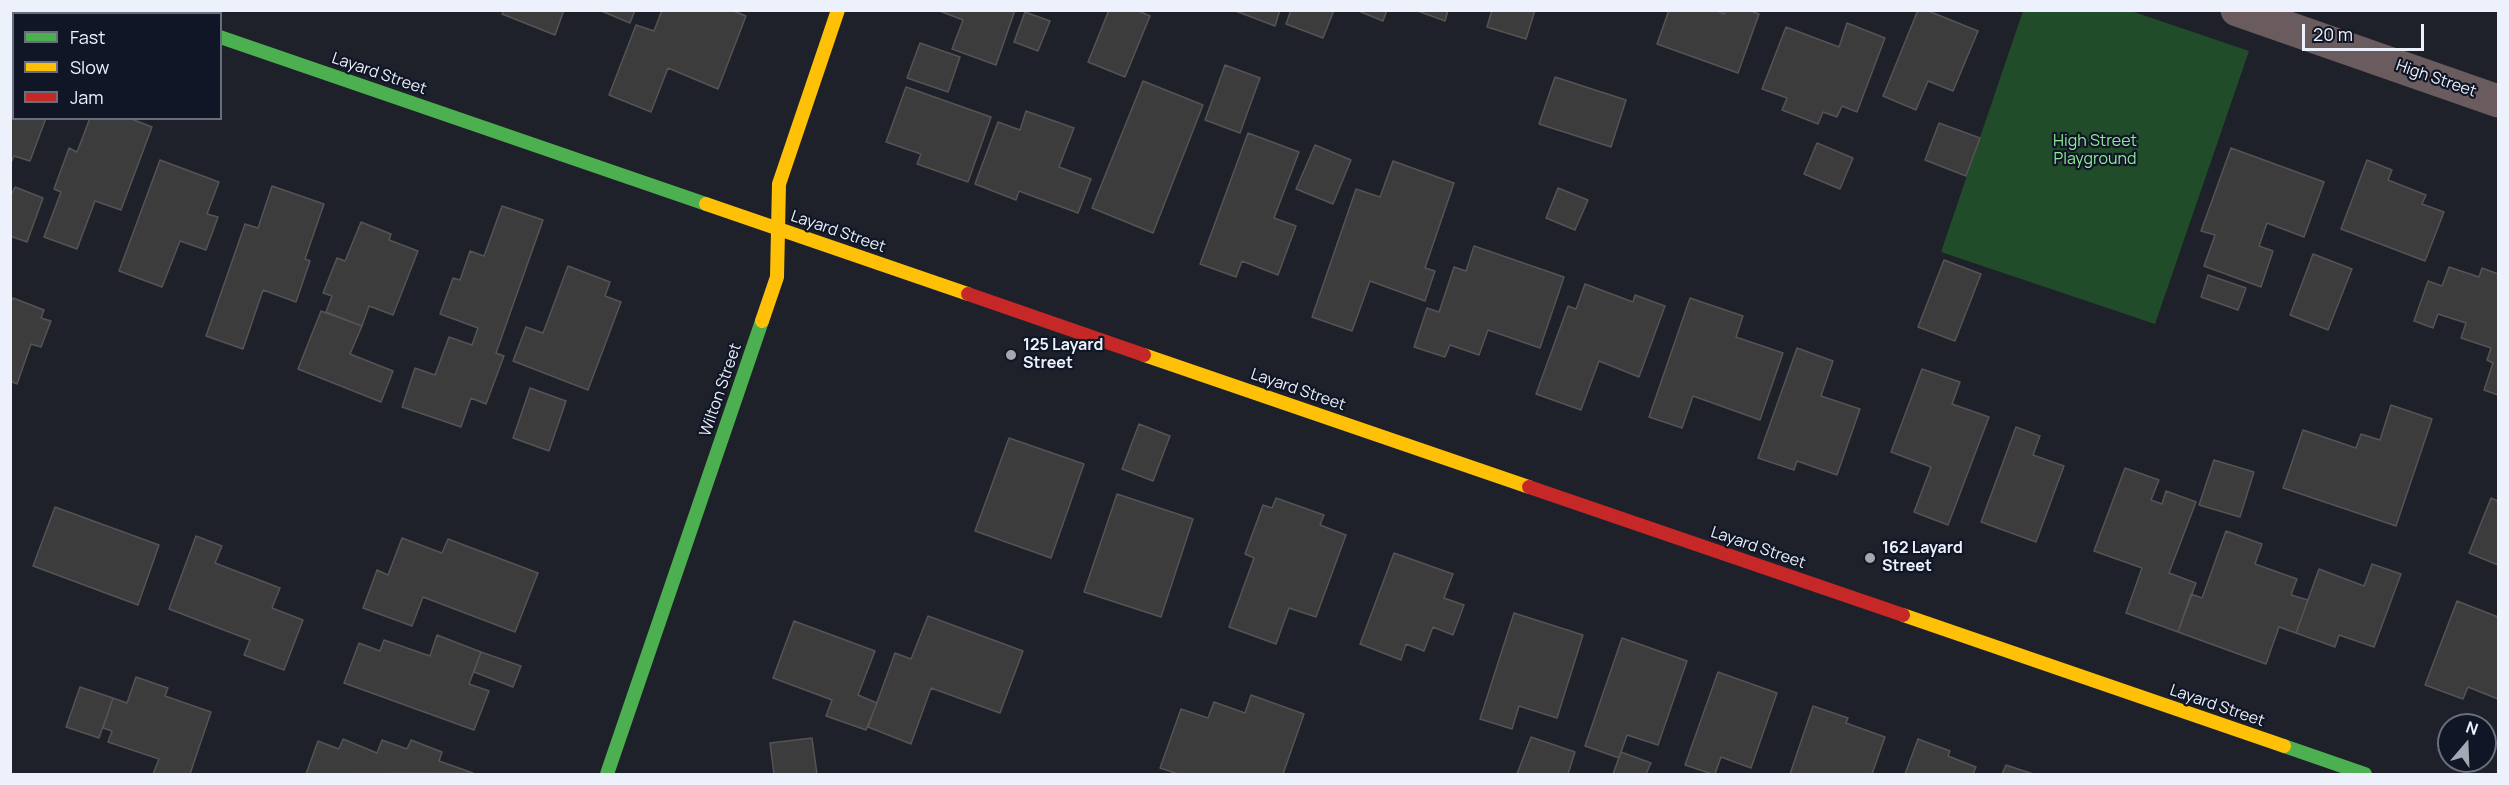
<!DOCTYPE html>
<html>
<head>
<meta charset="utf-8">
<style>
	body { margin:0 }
	#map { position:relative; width:2509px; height:785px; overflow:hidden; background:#1e212a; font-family:Manrope,sans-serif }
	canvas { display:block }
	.frame { position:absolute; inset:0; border:12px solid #ecf1fc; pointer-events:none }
	.legend { position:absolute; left:12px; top:12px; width:210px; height:108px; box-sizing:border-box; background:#101625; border:2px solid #686e7b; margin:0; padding:8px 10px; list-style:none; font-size:18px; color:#ecf1fc }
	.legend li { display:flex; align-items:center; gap:12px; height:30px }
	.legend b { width:30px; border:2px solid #686e7b }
	.north { position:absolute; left:2437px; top:713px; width:60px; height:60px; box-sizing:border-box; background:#101625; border:2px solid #686e7b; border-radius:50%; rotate:19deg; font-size:16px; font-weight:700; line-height:24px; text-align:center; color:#ecf1fc }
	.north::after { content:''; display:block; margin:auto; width:21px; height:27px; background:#a4a8b2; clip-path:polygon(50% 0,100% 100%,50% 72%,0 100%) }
	.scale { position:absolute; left:2302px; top:24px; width:122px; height:27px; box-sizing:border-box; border:3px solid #ecf1fc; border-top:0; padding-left:8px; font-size:18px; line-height:21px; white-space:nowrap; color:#ecf1fc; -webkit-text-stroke:4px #101625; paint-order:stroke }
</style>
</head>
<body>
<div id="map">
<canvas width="2509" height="785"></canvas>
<div class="frame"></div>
<ul class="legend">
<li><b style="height:8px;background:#4caf50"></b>Fast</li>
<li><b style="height:8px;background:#ffc107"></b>Slow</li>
<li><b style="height:8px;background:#c62828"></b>Jam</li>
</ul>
<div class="north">N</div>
<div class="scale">20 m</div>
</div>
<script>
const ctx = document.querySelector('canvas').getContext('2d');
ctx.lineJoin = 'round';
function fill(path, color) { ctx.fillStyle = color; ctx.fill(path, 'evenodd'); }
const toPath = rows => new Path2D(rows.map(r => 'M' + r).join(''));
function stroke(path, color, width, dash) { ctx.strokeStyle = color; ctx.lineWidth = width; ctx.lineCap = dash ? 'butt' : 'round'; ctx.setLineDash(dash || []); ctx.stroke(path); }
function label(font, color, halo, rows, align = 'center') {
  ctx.font = font + ' Manrope,sans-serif'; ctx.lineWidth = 4.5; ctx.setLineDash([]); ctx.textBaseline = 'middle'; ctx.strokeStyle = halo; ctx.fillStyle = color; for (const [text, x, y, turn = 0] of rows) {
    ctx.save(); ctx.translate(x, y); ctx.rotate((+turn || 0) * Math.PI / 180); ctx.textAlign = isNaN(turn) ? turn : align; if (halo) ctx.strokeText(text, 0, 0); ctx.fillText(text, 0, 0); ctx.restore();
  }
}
fill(toPath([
	[2023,11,2131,11,2249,51,2155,324,1941,252]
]), '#214c2a');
const building = toPath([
	[504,10,564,10,555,35,502,14,504,10],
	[599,10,635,10,630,23,599,10],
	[662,10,731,10,746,16,718,89,668,68,651,112,609,95,636,25,654,31,662,10],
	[937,10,1015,10,996,65,952,49,963,20,937,10],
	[1109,10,1136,10,1150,16,1125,77,1088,62,1109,10],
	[1233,10,1280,10,1275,26,1233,10],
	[1291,10,1334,10,1323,38,1286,24,1291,10],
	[1356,10,1387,10,1383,21,1356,10],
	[1415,10,1448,10,1445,21,1415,10],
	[1492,10,1535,10,1526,39,1487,27,1492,10],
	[1669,10,1715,10,1724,14,1725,10,1748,10,1759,14,1738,73,1657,44,1669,10],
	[1918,10,1926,10,1978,31,1953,91,1928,81,1916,110,1883,96,1918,10],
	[1025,12,1050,21,1038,51,1014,42,1025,12],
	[1847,23,1885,38,1857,112,1842,106,1837,117,1823,112,1818,124,1782,110,1787,98,1762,89,1786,27,1839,47,1847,23],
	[920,43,960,57,948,92,907,78,920,43],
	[1225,65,1260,78,1240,133,1205,120,1225,65],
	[1555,77,1626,100,1611,147,1539,124,1555,77],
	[1143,81,1203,105,1153,233,1092,208,1143,81],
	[10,82,14,83,14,118,46,118,30,161,14,156,10,165,10,82],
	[906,87,991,117,968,182,917,164,921,154,886,142,906,87],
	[1026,111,1074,128,1059,167,1091,179,1078,213,1019,191,1016,200,975,184,998,122,1020,130,1026,111],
	[90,118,129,118,152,127,121,210,95,201,77,249,44,237,61,192,54,189,69,148,77,152,90,118],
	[1939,123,1980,138,1966,176,1925,160,1939,123],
	[1248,133,1299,152,1274,218,1296,226,1278,275,1242,261,1236,277,1200,264,1248,133],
	[1817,143,1853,158,1840,189,1804,174,1817,143],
	[1315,145,1351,160,1333,204,1296,189,1315,145],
	[2231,148,2324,182,2304,237,2267,223,2259,246,2273,251,2261,287,2204,266,2215,235,2201,231,2231,148],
	[160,160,219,182,207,214,218,217,206,250,180,241,162,287,119,271,160,160],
	[2367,160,2392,170,2388,180,2426,195,2422,204,2444,212,2425,261,2341,229,2367,160],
	[1393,161,1454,183,1425,268,1435,271,1425,301,1370,281,1352,331,1312,317,1356,189,1380,197,1393,161],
	[272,186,324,204,305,259,310,261,296,302,263,290,243,349,206,336,245,224,258,228,272,186],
	[15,187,43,198,27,242,10,236,10,197,15,187],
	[1558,188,1588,200,1575,230,1546,218,1558,188],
	[502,206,543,220,496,353,504,356,486,404,471,398,461,427,402,407,415,368,435,375,449,337,472,345,478,328,440,314,453,278,460,280,470,251,484,256,502,206],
	[361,222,391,234,389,240,418,251,393,315,369,306,362,326,326,312,332,296,323,293,337,258,345,261,361,222],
	[1474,246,1564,277,1540,348,1488,330,1479,355,1450,345,1445,357,1414,347,1427,308,1439,312,1454,267,1466,271,1474,246],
	[2313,254,2352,269,2328,330,2290,315,2313,254],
	[1944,260,1981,274,1955,341,1918,327,1944,260],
	[568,266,610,282,605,296,621,302,588,390,513,361,526,327,543,333,568,266],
	[2449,267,2479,277,2482,268,2498,274,2498,395,2484,390,2493,363,2487,360,2491,348,2461,338,2466,323,2438,314,2433,328,2414,321,2428,281,2442,286,2449,267],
	[2208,275,2246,288,2238,310,2201,297,2208,275],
	[1585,284,1633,302,1635,295,1665,306,1639,377,1599,361,1581,410,1536,394,1568,306,1576,309,1585,284],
	[13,298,44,310,41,318,51,321,41,347,31,344,17,384,10,381,10,304,13,298],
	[1690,298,1743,316,1736,337,1783,353,1760,420,1693,396,1682,428,1649,417,1690,298],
	[321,311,362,326,350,354,393,371,381,402,298,369,321,311],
	[1797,348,1833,361,1821,396,1860,409,1837,475,1797,461,1794,470,1758,458,1797,348],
	[1922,369,1960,382,1952,404,1989,417,1948,525,1914,512,1931,467,1891,452,1922,369],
	[530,388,566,401,549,451,513,438,530,388],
	[2391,405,2432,419,2396,526,2283,488,2303,430,2356,448,2361,434,2380,440,2391,405],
	[1139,424,1170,436,1153,481,1122,469,1139,424],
	[2016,427,2040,436,2033,455,2064,466,2036,542,1981,522,2016,427],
	[1009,438,1084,464,1051,558,975,531,1009,438],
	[2214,460,2254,472,2240,517,2199,505,2214,460],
	[2125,468,2159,480,2151,500,2162,504,2166,491,2196,502,2169,573,2196,583,2178,632,2126,613,2142,568,2094,551,2125,468],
	[1117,494,1193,519,1161,617,1084,592,1117,494],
	[1276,498,1324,515,1320,525,1346,535,1316,617,1289,608,1276,644,1229,627,1254,558,1245,554,1263,505,1272,508,1276,498],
	[2491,498,2498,501,2498,565,2469,553,2491,498],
	[55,507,159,545,138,605,33,566,55,507],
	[2226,531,2262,544,2255,564,2297,579,2291,595,2308,600,2296,633,2279,627,2266,664,2178,632,2191,594,2202,598,2226,531],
	[196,536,222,546,215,563,280,588,272,608,303,620,284,670,244,655,250,640,169,609,196,536],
	[402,538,442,553,448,539,538,573,515,632,423,597,412,626,363,608,377,570,388,575,402,538],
	[1394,553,1453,574,1444,598,1464,605,1453,635,1433,627,1424,651,1406,644,1401,660,1360,644,1394,553],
	[2372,564,2401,574,2374,647,2339,635,2335,647,2296,633,2319,569,2364,586,2372,564],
	[2457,601,2498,617,2498,699,2468,687,2463,699,2425,685,2457,601],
	[1514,613,1583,635,1557,718,1519,706,1512,729,1480,719,1514,613],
	[928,616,1023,651,1000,713,931,688,911,744,868,727,895,653,911,659,928,616],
	[794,621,875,651,858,695,877,703,866,730,826,716,832,700,773,678,794,621],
	[437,635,481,652,469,684,489,691,474,730,344,683,359,643,380,651,384,640,430,656,437,635],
	[1622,638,1687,661,1658,745,1627,735,1619,758,1585,746,1622,638],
	[481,652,521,666,513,687,474,672,481,652],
	[1718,672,1777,693,1751,768,1721,757,1715,774,1712,774,1685,765,1718,672],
	[136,677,168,688,165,696,211,712,190,774,153,774,159,759,108,742,112,731,103,728,113,698,127,703,136,677],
	[80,687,113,698,99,738,66,727,80,687],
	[1251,695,1304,714,1283,774,1178,774,1160,768,1181,709,1208,718,1214,702,1245,713,1251,695],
	[1813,706,1848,718,1846,723,1885,737,1872,774,1790,774,1813,706],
	[1531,737,1575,752,1568,774,1517,774,1531,737],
	[812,738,817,774,774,774,770,743,812,738],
	[343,739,377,753,382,740,407,749,411,740,442,752,439,761,473,773,306,774,318,741,339,749,343,739],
	[1918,739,1950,751,1948,756,1976,767,1973,774,1905,774,1918,739],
	[1621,752,1651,763,1646,774,1613,774,1621,752],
	[2006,765,2033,774,2002,774,2006,765]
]);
fill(building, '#3d3c3d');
stroke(building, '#565355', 1.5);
stroke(toPath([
	[2237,10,2498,101]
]), '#6a5b5f', 33);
stroke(toPath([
	[143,10,152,14],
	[220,37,706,204],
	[2284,746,2365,774],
	[607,774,762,321]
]), '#4caf50', 14);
stroke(toPath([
	[706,204,968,294],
	[762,321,777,277,779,184,838,10],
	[1144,355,1529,487],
	[1903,615,2284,746]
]), '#ffc107', 14);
stroke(toPath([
	[968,294,1144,355],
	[1529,487,1903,615]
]), '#c62828', 14);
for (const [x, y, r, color] of [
	[1011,355,6,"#a4a8b2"],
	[1870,558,6,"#a4a8b2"]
]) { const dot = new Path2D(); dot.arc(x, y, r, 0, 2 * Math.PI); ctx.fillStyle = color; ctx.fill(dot); stroke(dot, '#101625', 2); }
label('16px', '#ecf1fc', '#101625', [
	["Layard Street",379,74,19],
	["High Street",2436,79,19],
	["Layard Street",838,232,19],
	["Wilton Street",721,390,-71],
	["Layard Street",1298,390,19],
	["Layard Street",1758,548,19],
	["Layard Street",2217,706,19]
]);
label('16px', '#8eea99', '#101625', [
	["High Street",2095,142],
	["Playground",2095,160]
]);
label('bold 16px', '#ecf1fc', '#101625', [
	["125 Layard",1023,346],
	["Street",1023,364],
	["162 Layard",1882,549],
	["Street",1882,567]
], 'left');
</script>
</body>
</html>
